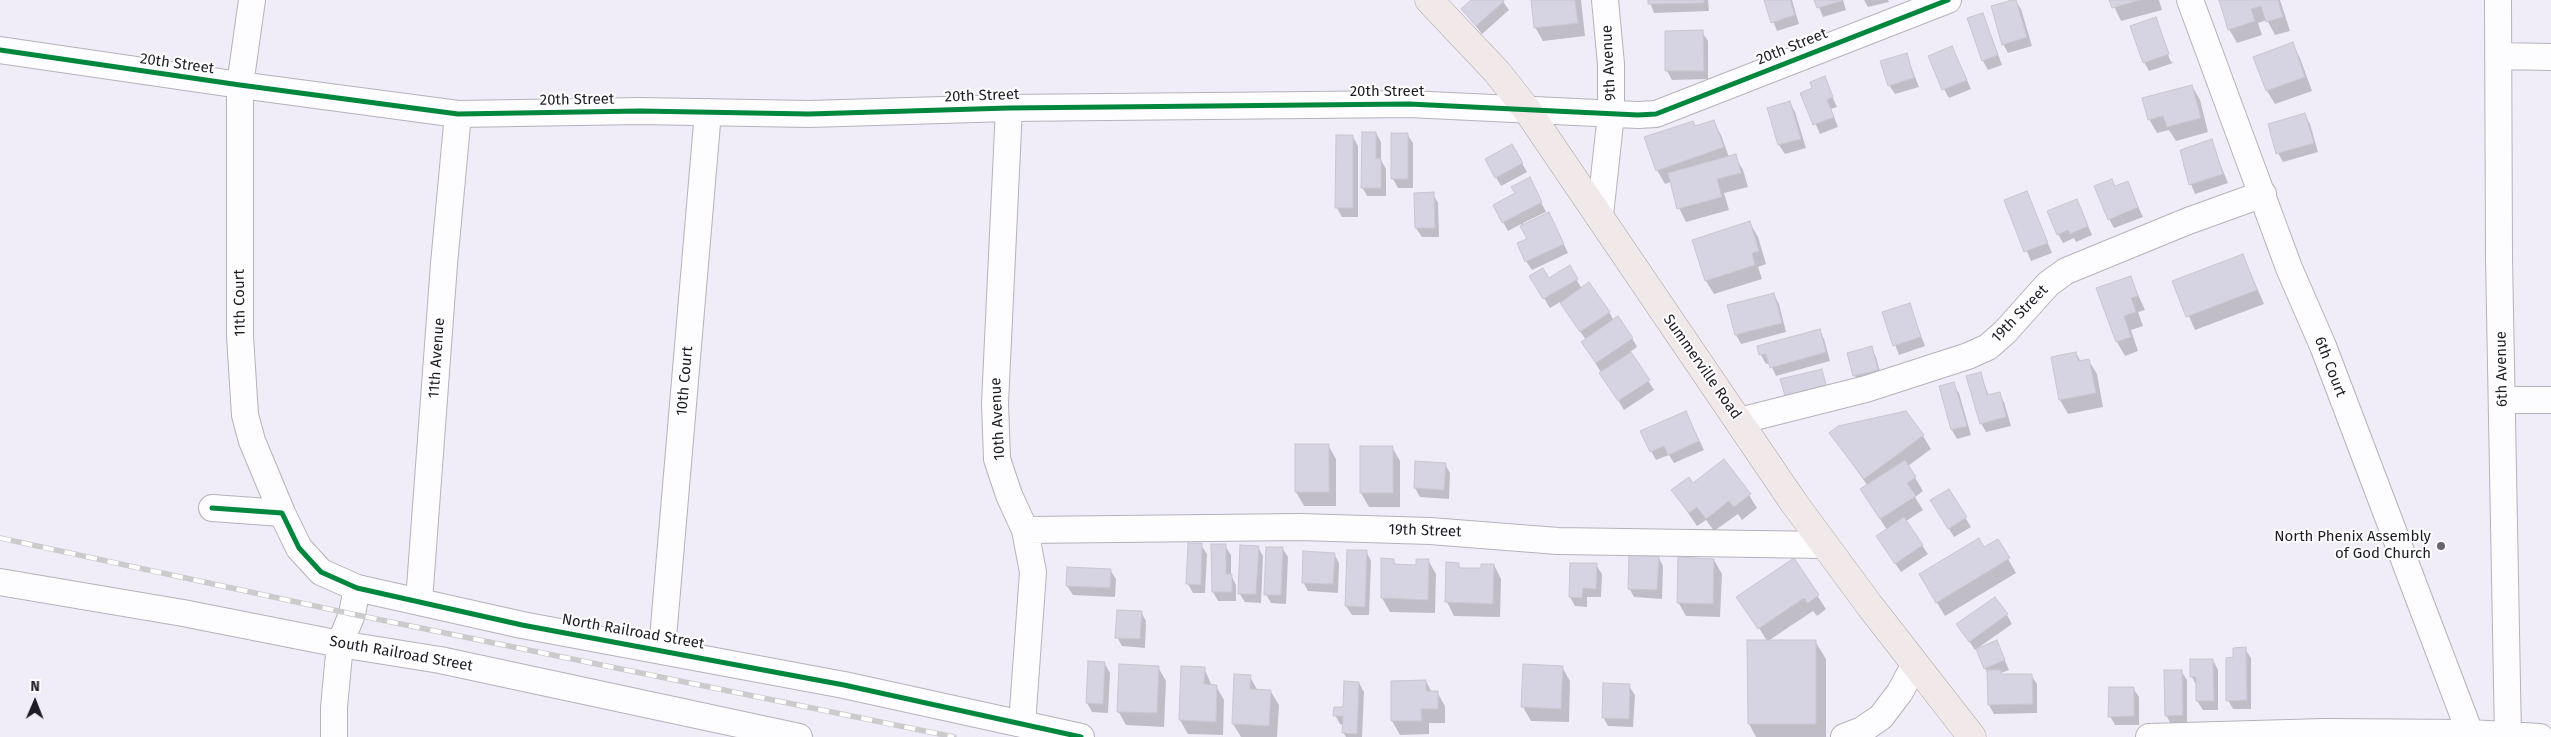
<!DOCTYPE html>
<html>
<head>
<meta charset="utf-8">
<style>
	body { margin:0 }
	#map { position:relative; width:2551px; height:737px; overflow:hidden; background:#f0edf8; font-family:"Fira Sans",sans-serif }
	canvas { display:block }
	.north { position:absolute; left:10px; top:677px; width:50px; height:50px; -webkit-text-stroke:4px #fff; paint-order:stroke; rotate:1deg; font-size:14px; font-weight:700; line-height:20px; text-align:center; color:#1e1b26 }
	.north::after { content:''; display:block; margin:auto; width:18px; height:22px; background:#1e1b26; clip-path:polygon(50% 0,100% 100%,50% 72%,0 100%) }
</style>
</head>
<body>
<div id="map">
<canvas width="2551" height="737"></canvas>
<div class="north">N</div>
</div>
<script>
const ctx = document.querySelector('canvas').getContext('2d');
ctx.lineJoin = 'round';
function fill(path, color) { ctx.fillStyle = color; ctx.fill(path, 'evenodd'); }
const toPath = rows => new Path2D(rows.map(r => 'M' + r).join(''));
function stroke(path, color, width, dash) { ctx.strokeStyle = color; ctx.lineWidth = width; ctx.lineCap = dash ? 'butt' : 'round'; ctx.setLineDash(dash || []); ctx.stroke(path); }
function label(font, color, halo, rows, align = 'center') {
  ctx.font = font + ' "Fira Sans",sans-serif'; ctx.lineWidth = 4; ctx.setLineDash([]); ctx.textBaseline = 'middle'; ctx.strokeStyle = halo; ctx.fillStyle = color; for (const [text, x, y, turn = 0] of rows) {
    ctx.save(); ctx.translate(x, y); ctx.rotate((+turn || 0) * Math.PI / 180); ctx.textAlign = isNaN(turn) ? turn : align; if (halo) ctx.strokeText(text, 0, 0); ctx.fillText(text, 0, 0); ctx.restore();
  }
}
fill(toPath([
	[1473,0,1502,0,1509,10,1482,34,1463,10],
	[1532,0,1581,0,1585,36,1543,41,1535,27],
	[1649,0,1708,0,1709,11,1654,13],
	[1765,0,1792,0,1799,24,1777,31],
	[1816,0,1843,0,1846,10,1823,17],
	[1864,0,1888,0,1889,2,1868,7],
	[2015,0,2021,9,2032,46,2008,53,2003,44],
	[2111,0,2159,0,2162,10,2121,21],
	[2220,0,2280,0,2290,31,2275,35,2267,20,2258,23,2262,35,2237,43,2229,29],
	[1983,14,2002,65,1988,70,1983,61],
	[2155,19,2170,60,2173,63,2149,71,2144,62],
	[1702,32,1708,41,1708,79,1672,80,1667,71],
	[2292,44,2300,58,2312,91,2275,104,2267,91,2255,57],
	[1952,47,1971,89,1949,98,1944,89],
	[1906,54,1919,87,1895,94,1889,85],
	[1824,78,1837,107,1831,109,1838,127,1820,134,1802,94,1814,89],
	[2192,86,2200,100,2208,132,2176,141,2169,130,2157,133,2149,119],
	[1790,103,1795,112,1806,148,1785,154,1779,145,1769,109],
	[2305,115,2310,124,2318,152,2283,162,2278,153],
	[1713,121,1721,135,1729,157,1735,156,1743,170,1748,187,1724,193,1729,210,1686,222,1679,208,1671,182,1665,184,1657,170,1695,127],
	[1376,133,1381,142,1381,160,1386,169,1386,196,1367,196,1362,187],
	[1407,134,1413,143,1413,188,1398,188,1393,179],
	[1337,136,1353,137,1358,146,1358,217,1342,217,1337,208],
	[2211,141,2228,183,2195,194,2183,165],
	[1512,145,1527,172,1501,186,1486,160],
	[2127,182,2143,217,2114,228,2109,219,2115,187],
	[1534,188,1546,212,1523,223,1524,225,1554,223,1568,253,1532,270,1526,261,1528,239,1521,224,1508,231,1503,222,1516,194],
	[2027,193,2052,253,2031,261,2006,201],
	[1433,194,1438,203,1439,237,1422,237,1416,228],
	[2077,200,2092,235,2076,242,2074,238,2063,243,2058,234],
	[1750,223,1758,237,1766,264,1758,267,1762,279,1714,294,1706,281],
	[2243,255,2264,304,2195,330,2174,282],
	[1569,267,1582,289,1609,312,1614,321,1632,338,1637,347,1630,352,1654,390,1624,410,1588,351,1586,340,1560,302,1550,308,1531,277,1548,280],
	[2130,277,2145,310,2138,312,2143,326,2131,330,2138,351,2125,356,2117,342,2098,289],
	[1774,295,1779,304,1786,332,1741,344,1736,335],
	[1909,305,1925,346,1899,355,1883,313],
	[1819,330,1824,339,1830,361,1776,376,1770,363,1766,364,1761,355,1759,347],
	[1871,348,1876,357,1882,379,1860,385,1855,376],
	[2076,353,2081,362,2089,361,2097,374,2103,407,2068,414,2060,400,2052,358],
	[1821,370,1830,395,1786,396],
	[1980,373,1989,396,1999,393,2004,402,2011,426,1986,432,1981,423],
	[1953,384,1959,393,1971,435,1957,439,1952,430],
	[1686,413,1704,450,1674,463,1669,455,1656,460,1651,451],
	[1830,433,1923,436,1931,449,1908,466,1923,491,1915,497,1923,510,1906,521,1928,554,1901,572,1883,545,1887,530,1862,490,1868,486],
	[1328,445,1336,459,1336,506,1304,506,1296,492],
	[1361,447,1392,447,1400,461,1400,507,1369,507,1361,493],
	[1416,463,1445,464,1450,473,1449,499,1420,497,1415,488],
	[1693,484,1749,495,1757,508,1742,520,1738,514,1714,531,1706,520,1697,526,1673,491],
	[1949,491,1971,527,1954,537,1937,510],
	[1998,541,2016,573,1945,616,1928,588],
	[1201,545,1207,554,1205,593,1193,593,1188,584],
	[1213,546,1225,546,1231,555,1231,575,1236,585,1236,601,1218,601,1213,592],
	[1258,547,1263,556,1261,603,1245,602,1239,593],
	[1282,548,1288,557,1286,604,1271,603,1266,594],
	[1366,551,1371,561,1369,615,1352,615,1346,606],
	[1334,554,1339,563,1338,593,1308,591,1303,582],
	[1658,556,1663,566,1662,599,1634,597,1629,588],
	[1383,560,1393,560,1396,565,1417,566,1428,560,1436,574,1435,613,1390,612,1382,598],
	[1714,560,1722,574,1720,617,1686,616,1678,602],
	[1794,560,1826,609,1817,616,1813,611,1768,641,1815,641,1826,659,1826,737,1756,737,1749,724,1748,641,1767,641,1756,623],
	[1458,564,1461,569,1483,570,1494,565,1501,579,1500,617,1454,616,1447,602],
	[1571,564,1596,565,1602,574,1601,597,1587,597,1587,607,1575,606,1570,597],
	[1110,570,1116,579,1115,597,1073,595,1067,586],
	[1141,612,1146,621,1145,648,1122,646,1117,637],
	[2007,615,2012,624,1975,650,1958,625],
	[1997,642,2009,670,2001,673,2003,676,2031,675,2037,684,2037,713,1994,714,1989,705,1988,674,1985,668],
	[2245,649,2251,658,2251,709,2233,709,2228,700],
	[2213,660,2218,670,2218,710,2203,710,2197,701,2197,687,2192,677],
	[1105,664,1110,673,1108,713,1092,712,1087,703],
	[1158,667,1166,681,1164,727,1126,725,1118,711],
	[1562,667,1570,681,1569,722,1531,721,1523,707],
	[1204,668,1212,686,1216,686,1224,700,1223,735,1188,734,1180,720],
	[2181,671,2187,680,2187,724,2171,724,2166,715],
	[1250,677,1258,691,1271,692,1279,705,1277,737,1241,737,1233,724],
	[1426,681,1432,693,1437,692,1445,706,1445,723,1429,723,1429,734,1400,735,1392,721],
	[1359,683,1364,692,1362,737,1346,737,1343,732,1343,725,1340,724,1335,715,1344,708],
	[1629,686,1635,695,1633,727,1608,726,1603,717],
	[2133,688,2139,697,2139,725,2115,725,2110,716]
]), '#0003');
const building = toPath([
	[1471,0,1504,0,1504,1,1476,26,1461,9,1471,0],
	[1531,0,1575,0,1578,23,1534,28,1531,0],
	[1648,0,1704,0,1704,3,1648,4,1648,0],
	[1764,0,1790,0,1795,15,1771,23,1764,0],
	[1814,0,1842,0,1842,1,1817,8,1814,0],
	[2012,0,2016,0,2027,37,2002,45,1991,6,2012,0],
	[2109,0,2140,0,2112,8,2109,0],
	[2219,0,2278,0,2283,17,2266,22,2261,6,2251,9,2255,21,2228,30,2219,0],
	[1983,13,1998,55,1982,61,1967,18,1983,13],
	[2156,17,2169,54,2143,63,2130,26,2156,17],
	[1703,30,1704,71,1665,71,1665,31,1703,30],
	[2293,42,2305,77,2266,91,2253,57,2293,42],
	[1952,46,1967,80,1942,90,1928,56,1952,46],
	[1907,53,1914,78,1888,86,1880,61,1907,53],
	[1825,76,1833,97,1827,100,1834,117,1813,125,1800,93,1812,88,1810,82,1825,76],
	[2192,85,2201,118,2167,127,2163,116,2148,120,2142,98,2192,85],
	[1790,101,1801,139,1778,145,1767,108,1790,101],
	[2305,113,2314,143,2276,154,2268,124,2305,113],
	[1714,120,1724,147,1656,171,1644,137,1693,121,1695,126,1714,120],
	[1362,132,1376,132,1376,159,1381,159,1381,188,1361,188,1362,132],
	[1391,133,1408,133,1408,179,1391,179,1391,133],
	[1336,135,1353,135,1353,208,1335,208,1336,135],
	[2212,139,2223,174,2189,185,2180,150,2212,139],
	[1512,144,1523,163,1495,178,1485,159,1512,144],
	[1736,154,1741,173,1717,179,1722,197,1677,209,1668,173,1736,154],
	[1530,177,1542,202,1502,223,1493,205,1515,193,1511,187,1530,177],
	[2112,179,2115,186,2128,181,2138,207,2108,220,2094,186,2112,179],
	[2027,191,2048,243,2024,252,2004,200,2027,191],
	[1434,192,1435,228,1415,228,1414,193,1434,192],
	[2077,199,2088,226,2070,234,2068,230,2057,235,2047,211,2077,199],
	[1549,212,1564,244,1525,262,1517,243,1527,239,1520,226,1549,212],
	[1750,221,1759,251,1752,253,1755,265,1705,281,1692,240,1750,221],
	[2243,254,2257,290,2186,317,2172,281,2243,254],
	[1570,265,1578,279,1543,299,1529,276,1543,268,1549,278,1570,265],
	[2131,276,2138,296,2131,298,2136,312,2124,316,2131,337,2116,342,2096,288,2131,276],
	[1589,282,1610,312,1580,332,1560,303,1589,282],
	[1774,293,1782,323,1735,335,1727,305,1774,293],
	[1910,303,1921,337,1893,346,1882,312,1910,303],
	[1618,316,1633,338,1596,363,1581,342,1618,316],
	[1820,329,1826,352,1770,368,1766,354,1759,355,1757,346,1820,329],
	[1872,346,1878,370,1853,376,1847,353,1872,346],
	[1631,352,1650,380,1618,401,1599,373,1631,352],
	[2076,352,2078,361,2089,359,2096,393,2059,400,2051,357,2076,352],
	[1822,369,1826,385,1785,396,1780,379,1822,369],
	[1981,372,1987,395,2000,392,2006,417,1980,424,1966,376,1981,372],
	[1954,382,1967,426,1951,430,1939,386,1954,382],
	[1686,411,1699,441,1668,455,1664,446,1650,452,1640,431,1686,411],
	[1906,411,1924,435,1864,479,1829,433,1838,426,1906,411],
	[1295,444,1329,444,1329,492,1295,492,1295,444],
	[1360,446,1393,446,1393,493,1360,493,1360,446],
	[1724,459,1751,494,1734,507,1729,501,1706,519,1697,507,1689,513,1671,490,1689,477,1693,483,1724,459],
	[1905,460,1916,477,1907,483,1916,496,1880,519,1860,489,1905,460],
	[1415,461,1446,463,1444,490,1414,488,1415,461],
	[1949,489,1967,517,1948,529,1930,500,1949,489],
	[1904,517,1923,545,1895,564,1876,536,1904,517],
	[1979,538,1984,547,1998,539,2010,558,1936,603,1919,574,1979,538],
	[1188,543,1202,543,1201,585,1186,584,1188,543],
	[1211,544,1226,544,1226,574,1232,574,1232,592,1212,592,1211,544],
	[1240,545,1259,546,1256,594,1238,594,1240,545],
	[1266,547,1283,547,1281,595,1264,595,1266,547],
	[1347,550,1367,550,1365,607,1345,606,1347,550],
	[1303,551,1335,553,1333,584,1302,583,1303,551],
	[1629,554,1659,555,1657,590,1628,589,1629,554],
	[1678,557,1714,559,1713,604,1677,603,1678,557],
	[1381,558,1394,559,1394,564,1416,565,1416,559,1429,559,1428,600,1381,598,1381,558],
	[1794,558,1819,595,1808,603,1804,598,1758,629,1736,597,1794,558],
	[1446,562,1459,563,1459,568,1481,568,1481,564,1494,564,1493,604,1445,602,1446,562],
	[1570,563,1597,563,1596,589,1583,588,1582,598,1569,597,1570,563],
	[1067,567,1111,569,1110,588,1066,586,1067,567],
	[1995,597,2008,614,1969,642,1956,624,1995,597],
	[1117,610,1142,611,1140,639,1115,638,1117,610],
	[1747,640,1816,640,1816,724,1748,724,1747,640],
	[1997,640,2005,660,1984,669,1976,649,1997,640],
	[2246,647,2247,700,2226,701,2226,658,2233,657,2233,648,2246,647],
	[2190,659,2213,659,2214,701,2196,701,2196,677,2190,677,2190,659],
	[1088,661,1105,662,1103,704,1086,703,1088,661],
	[1119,664,1159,666,1157,713,1117,712,1119,664],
	[1523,664,1563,666,1561,709,1521,707,1523,664],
	[1181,666,1205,667,1204,684,1217,685,1216,722,1179,720,1181,666],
	[1987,670,2001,670,2001,674,2032,674,2033,704,1988,705,1987,670],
	[2164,670,2182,670,2183,715,2165,716,2164,670],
	[1234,674,1251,675,1250,689,1271,690,1269,726,1232,724,1234,674],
	[1426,680,1426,691,1438,691,1438,709,1421,709,1422,721,1391,721,1391,681,1426,680],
	[1344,681,1359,682,1357,734,1342,733,1343,716,1333,716,1334,707,1343,707,1344,681],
	[1603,683,1630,684,1629,719,1602,718,1603,683],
	[2109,687,2134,687,2134,716,2108,717,2109,687]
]);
fill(building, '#d6d3e2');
stroke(building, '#c9c6d1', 1);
const minor = toPath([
	[252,0,240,85,240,336,245,415,252,441,282,513],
	[2190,0,2289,268,2323,346,2470,733],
	[2498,0,2499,258,2508,737],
	[0,50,240,85,458,114,640,111,809,114,1009,108,1409,104,1638,115,1656,114,1948,0],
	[2498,56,2551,57],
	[1009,108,995,403,997,459,1009,495,1025,530,1033,572,1022,724],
	[1600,215,1611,114,1611,64,1605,0],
	[2503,400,2551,400],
	[1739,421,1866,389,1968,356,1988,347,2005,332,2048,284,2066,271,2188,221,2263,194],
	[212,508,282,513,299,548,321,572,357,588,522,625,844,685,1081,737],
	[1025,530,1300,527,1430,531,1558,541,1824,545],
	[0,582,183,613,340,644,440,660,799,737],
	[419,601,444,264,458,114],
	[662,650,708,112],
	[334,737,334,707,340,644,352,614,357,588],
	[1844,737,1862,730,1881,717,1900,692,1915,664],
	[2149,737,2324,732,2470,733,2540,737]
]);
const major = toPath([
	[1429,0,1497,72,1527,110,1794,503,1870,606,1972,737]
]);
stroke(minor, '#b5b2bc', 28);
stroke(major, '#b8a9ad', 29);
stroke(minor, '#fdfcfe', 26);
stroke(major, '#f1e8ea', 28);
const rail = toPath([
	[0,538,352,614,954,737]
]);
stroke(rail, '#cbcbce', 5.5);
stroke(rail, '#fff', 4, [11]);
stroke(toPath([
	[0,50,240,85,458,114,640,111,809,114,1009,108,1409,104,1638,115,1656,114,1948,0],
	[212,508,282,513,299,548,321,572,357,588,522,625,844,685,1081,737]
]), '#00873e', 5);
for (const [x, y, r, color] of [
	[2441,546,5,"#686470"]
]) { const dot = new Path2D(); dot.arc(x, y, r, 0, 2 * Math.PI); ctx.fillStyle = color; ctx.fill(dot); stroke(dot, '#fff', 2); }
label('15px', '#1e1b26', '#fff', [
	["20th Street",1792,47,-22],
	["9th Avenue",1609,63,-93],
	["20th Street",177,64,8],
	["20th Street",1387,92],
	["20th Street",982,96,-2],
	["20th Street",577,100,-1],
	["11th Court",240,303,-91],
	["19th Street",2020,314,-46],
	["11th Avenue",437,358,-86],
	["Summerville Road",1702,367,55],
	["6th Court",2330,367,69],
	["6th Avenue",2502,369,-91],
	["10th Court",685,381,-85],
	["10th Avenue",998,419,-93],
	["19th Street",1425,531,2],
	["North Railroad Street",633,632,10],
	["South Railroad Street",401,654,10]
]);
label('15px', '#1e1b26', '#fff', [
	["North Phenix Assembly",2431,537],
	["of God Church",2431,554]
], 'right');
</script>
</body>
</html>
